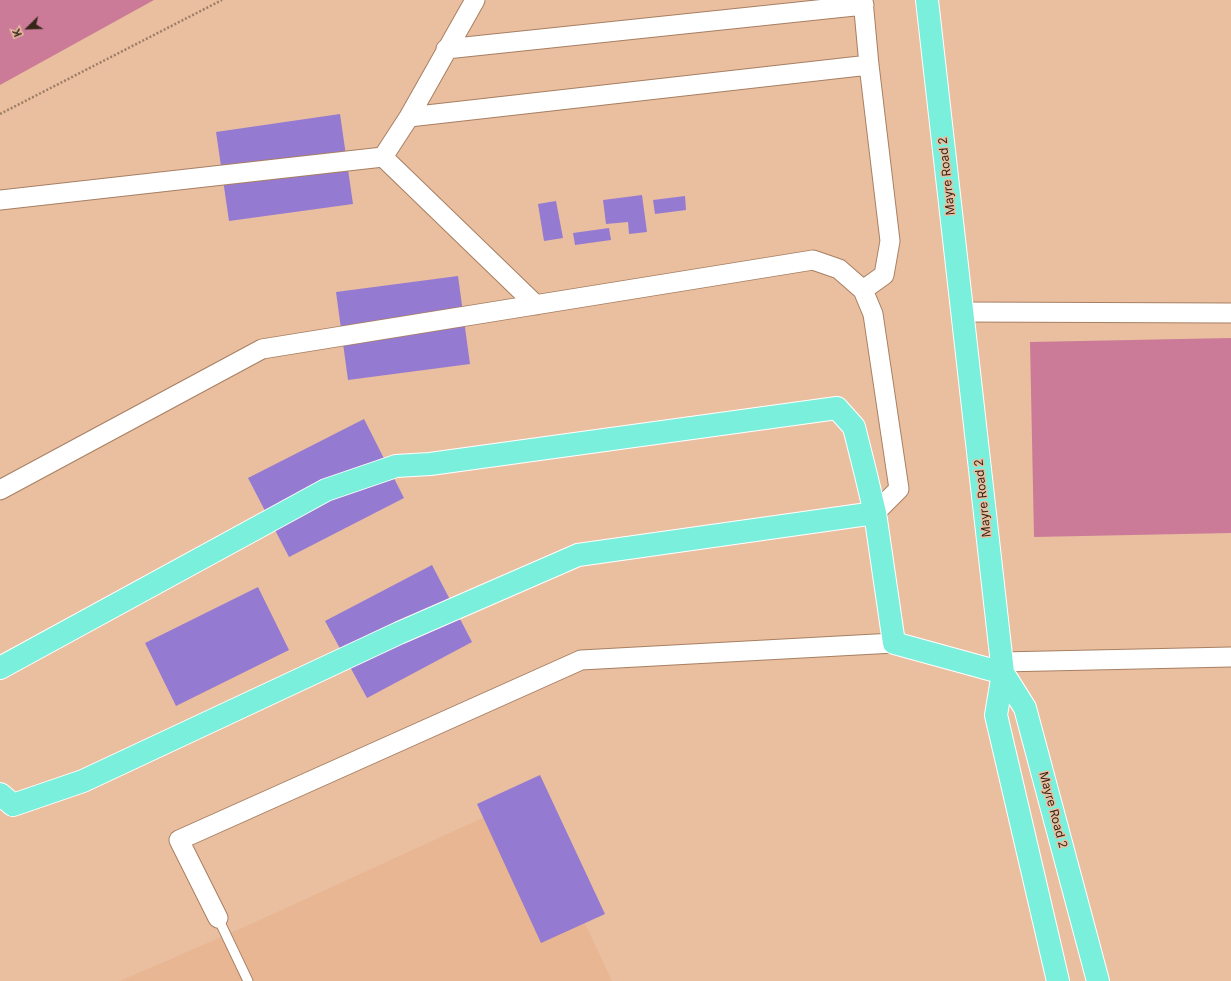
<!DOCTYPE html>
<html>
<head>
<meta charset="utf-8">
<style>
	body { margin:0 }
	#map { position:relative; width:1231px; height:981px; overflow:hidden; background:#eabfa0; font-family:Inter,sans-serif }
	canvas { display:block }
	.north { position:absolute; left:8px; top:8px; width:40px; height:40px; -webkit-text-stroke:3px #eabfa0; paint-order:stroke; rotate:247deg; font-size:11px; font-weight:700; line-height:16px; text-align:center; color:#352519 }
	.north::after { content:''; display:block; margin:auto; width:14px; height:18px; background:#352519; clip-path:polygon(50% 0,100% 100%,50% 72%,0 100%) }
</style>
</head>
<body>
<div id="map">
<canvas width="1231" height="981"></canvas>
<div class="north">K</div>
</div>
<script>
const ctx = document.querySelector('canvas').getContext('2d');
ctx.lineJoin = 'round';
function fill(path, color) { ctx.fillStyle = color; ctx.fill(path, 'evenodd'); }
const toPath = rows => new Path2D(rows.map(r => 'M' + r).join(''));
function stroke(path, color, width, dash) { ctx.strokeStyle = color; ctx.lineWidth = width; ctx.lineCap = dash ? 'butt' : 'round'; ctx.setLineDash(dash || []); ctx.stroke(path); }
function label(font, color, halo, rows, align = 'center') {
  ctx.font = font + ' Inter,sans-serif'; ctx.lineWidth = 3; ctx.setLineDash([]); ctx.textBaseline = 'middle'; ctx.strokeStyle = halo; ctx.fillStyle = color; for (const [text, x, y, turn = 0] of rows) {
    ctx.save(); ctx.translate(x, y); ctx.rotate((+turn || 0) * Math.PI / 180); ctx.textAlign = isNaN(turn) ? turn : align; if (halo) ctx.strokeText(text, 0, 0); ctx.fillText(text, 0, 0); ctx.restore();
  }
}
fill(toPath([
	[526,798,612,981,120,981,251,924]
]), '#e8b692');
fill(toPath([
	[0,0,154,0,0,85],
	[1231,338,1231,533,1034,537,1030,342]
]), '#cb7b98');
fill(toPath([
	[340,114,353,204,229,221,216,132],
	[642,195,647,232,629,234,628,222,606,224,603,200],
	[685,196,686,210,655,214,653,200],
	[556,201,563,238,544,241,538,204],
	[609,228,611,240,575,245,573,233],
	[458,276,470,364,348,380,336,292],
	[364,419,404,498,289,557,248,478],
	[432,565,472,642,367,698,325,621],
	[258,587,289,650,176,706,145,643],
	[540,775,605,914,541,943,477,804]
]), '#957ad1');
const lane = toPath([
	[218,918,248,981]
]);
const street = toPath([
	[863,0,869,65,890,241,884,275,863,290],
	[446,49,864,5],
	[409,117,869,65],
	[383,157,409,117,475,0],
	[0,200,383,157,536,305],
	[962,312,1231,313],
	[0,490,262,349,813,260,839,269,863,290,873,314,899,489,875,513],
	[1001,662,1231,657],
	[218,918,179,840,581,660,894,643]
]);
const primary = toPath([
	[927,0,1003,673,1025,708,1098,981],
	[0,668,326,490,396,466,430,464,837,408,854,427,866,475,875,513,894,643,1003,673],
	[1003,673,996,715,1058,981],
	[0,794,13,805,83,781,399,633,578,555,875,513]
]);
stroke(lane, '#a77f62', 11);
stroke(street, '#a77f62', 21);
stroke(primary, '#fff', 24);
stroke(toPath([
	[0,114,222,0]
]), '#9c7d66', 2.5, [2, 2]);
stroke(lane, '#fff', 9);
stroke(street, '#fff', 19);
stroke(primary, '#7aefdc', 22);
label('12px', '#352519', '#eabfa0', [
	["Mayre Road 2",947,176,-96],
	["Mayre Road 2",983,498,-96],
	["Mayre Road 2",1053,810,75]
]);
</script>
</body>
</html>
